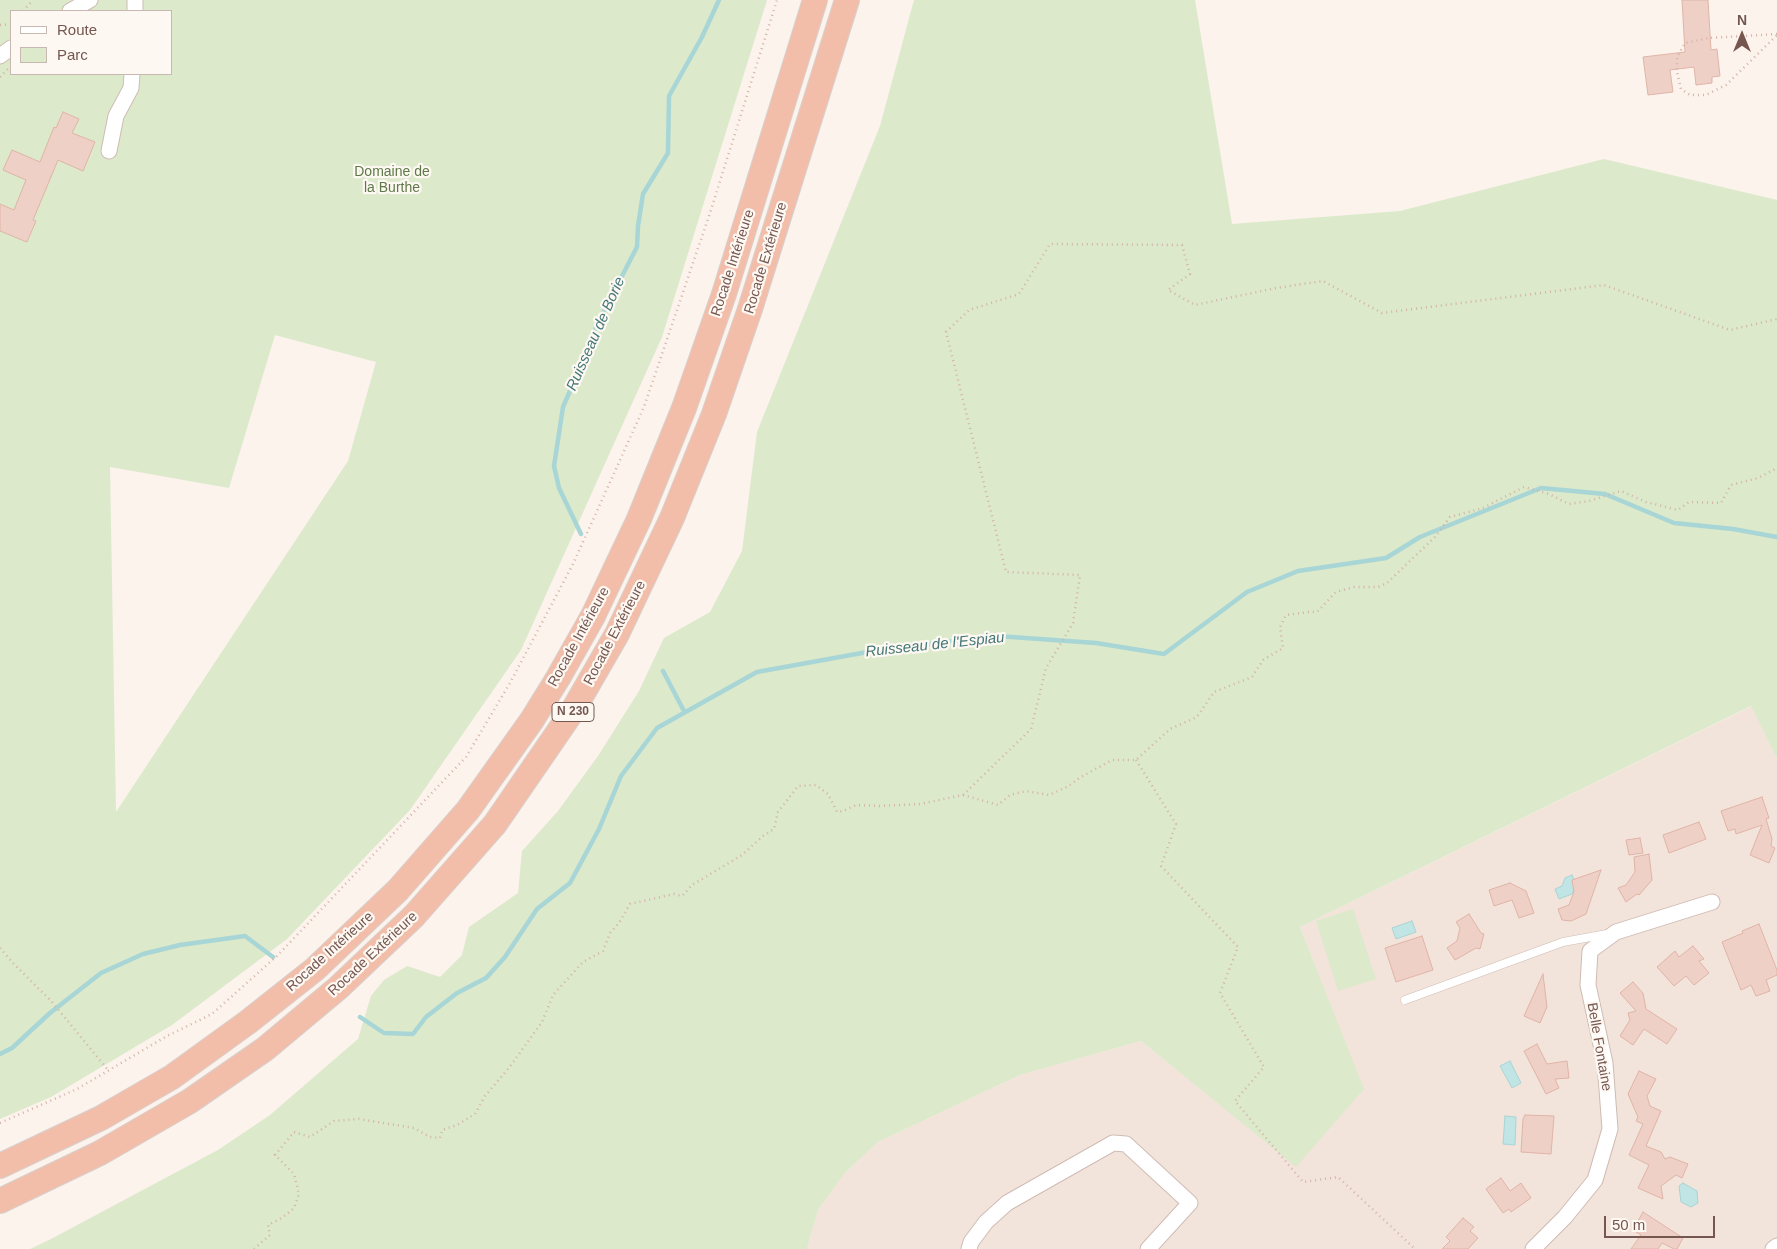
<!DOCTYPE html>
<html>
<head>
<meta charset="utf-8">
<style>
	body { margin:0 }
	#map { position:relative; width:1777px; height:1249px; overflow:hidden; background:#fbf3ec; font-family:Helvetica,sans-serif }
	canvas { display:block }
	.legend { position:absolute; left:10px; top:10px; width:162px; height:65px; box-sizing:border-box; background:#fef8f3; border:1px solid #c7b8b2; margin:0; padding:6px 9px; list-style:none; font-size:15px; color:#755750 }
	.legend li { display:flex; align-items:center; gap:10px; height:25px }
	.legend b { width:25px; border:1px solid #c7b8b2 }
	.north { position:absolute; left:1717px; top:10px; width:50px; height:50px; -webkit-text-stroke:4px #fef8f3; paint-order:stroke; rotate:0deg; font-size:14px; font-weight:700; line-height:20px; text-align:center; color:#755750 }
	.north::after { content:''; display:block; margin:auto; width:18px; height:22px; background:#755750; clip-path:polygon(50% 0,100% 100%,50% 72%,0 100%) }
	.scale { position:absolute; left:1604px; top:1216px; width:111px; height:22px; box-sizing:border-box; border:2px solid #755750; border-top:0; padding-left:6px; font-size:15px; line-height:18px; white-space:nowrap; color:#755750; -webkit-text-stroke:4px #fef8f3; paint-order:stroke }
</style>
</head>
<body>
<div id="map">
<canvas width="1777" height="1249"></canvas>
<ul class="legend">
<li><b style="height:6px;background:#fff"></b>Route</li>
<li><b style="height:14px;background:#dce9cb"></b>Parc</li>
</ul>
<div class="north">N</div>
<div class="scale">50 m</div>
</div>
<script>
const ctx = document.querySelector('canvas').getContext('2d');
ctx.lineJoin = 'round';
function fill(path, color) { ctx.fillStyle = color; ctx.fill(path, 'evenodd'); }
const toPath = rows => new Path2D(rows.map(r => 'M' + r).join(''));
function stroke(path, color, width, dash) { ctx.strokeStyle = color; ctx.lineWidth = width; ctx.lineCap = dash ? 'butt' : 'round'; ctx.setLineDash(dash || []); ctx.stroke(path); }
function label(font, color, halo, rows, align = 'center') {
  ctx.font = font + ' Helvetica,sans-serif'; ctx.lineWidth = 4.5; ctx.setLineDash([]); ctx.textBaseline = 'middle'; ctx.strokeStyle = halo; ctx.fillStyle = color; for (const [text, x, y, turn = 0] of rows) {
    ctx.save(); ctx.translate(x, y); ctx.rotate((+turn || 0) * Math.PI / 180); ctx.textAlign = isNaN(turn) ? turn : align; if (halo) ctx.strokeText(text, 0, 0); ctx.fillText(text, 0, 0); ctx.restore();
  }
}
fill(toPath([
	[1752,706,1777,759,1777,1249,807,1249,818,1210,845,1173,878,1142,1020,1075,1141,1041,1296,1166,1363,1089,1300,927]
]), '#f3e4db');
fill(toPath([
	[0,0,767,0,662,337,521,650,410,810,287,939,172,1025,51,1097,0,1119],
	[11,11,171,11,171,74,11,74],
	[275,335,376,362,348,461,116,812,110,467,229,488],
	[914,0,1195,0,1232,224,1400,211,1604,159,1777,200,1777,759,1751,706,1300,927,1364,1089,1296,1167,1141,1041,1020,1075,878,1142,845,1173,818,1210,807,1249,30,1249,51,1239,218,1150,270,1115,358,1039,371,996,384,980,407,966,440,977,462,955,469,927,518,893,522,851,558,811,598,756,639,691,664,638,710,612,742,551,757,432,880,126],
	[1353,909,1376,979,1338,991,1316,921]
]), '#dce9cb');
const water = toPath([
	[1572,875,1576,885,1572,894,1559,899,1555,889,1562,886,1565,878,1572,875],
	[1412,921,1416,932,1396,939,1392,928,1412,921],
	[1510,1061,1521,1083,1512,1088,1500,1066,1510,1061],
	[1505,1116,1516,1117,1515,1145,1503,1144,1505,1116],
	[1683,1183,1697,1191,1698,1203,1691,1207,1681,1202,1679,1186,1683,1183]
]);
fill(water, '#c1e4e4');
stroke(water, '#a8d5d5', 1);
stroke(toPath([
	[581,534,559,488,554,466,563,407,576,377,586,362,590,340,607,305,637,247,638,226,643,194,668,153,669,96,702,37,719,0],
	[663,671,684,711],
	[360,1017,384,1033,413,1034,426,1017,457,993,486,978,505,957,537,909,570,883,599,829,621,776,657,728,757,672,873,651,997,636,1096,643,1164,654,1247,592,1298,571,1386,558,1420,537,1541,488,1605,494,1674,523,1733,529,1777,537],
	[0,1054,12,1048,50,1013,101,973,143,954,180,945,245,936,273,957]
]), '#a8d5d5', 4.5);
const building = toPath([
	[1682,0,1708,0,1711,50,1717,49,1720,76,1712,77,1712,83,1696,85,1694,67,1670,70,1673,92,1648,95,1643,57,1685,52,1682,0],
	[63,112,79,119,72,133,95,142,83,171,58,160,33,220,36,221,27,242,0,231,0,204,14,210,26,180,3,170,12,150,40,162,54,127,56,128,63,112],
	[1762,797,1769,818,1766,819,1772,839,1771,846,1775,848,1769,863,1750,855,1762,825,1736,834,1735,829,1728,831,1721,811,1762,797],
	[1699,822,1706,839,1669,853,1663,835,1699,822],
	[1640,838,1643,853,1629,855,1626,840,1640,838],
	[1649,854,1652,880,1639,895,1637,894,1626,902,1618,888,1626,885,1635,872,1634,857,1649,854],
	[1601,870,1586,914,1571,921,1562,920,1558,909,1569,905,1574,892,1572,880,1601,870],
	[1510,883,1526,891,1534,913,1519,918,1512,900,1494,906,1489,890,1510,883],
	[1469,914,1481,933,1484,934,1480,949,1476,948,1455,960,1447,948,1457,941,1460,928,1456,922,1469,914],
	[1759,924,1777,970,1777,975,1766,980,1770,991,1756,996,1751,985,1741,990,1722,942,1743,933,1742,931,1759,924],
	[1422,936,1433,970,1396,982,1385,948,1422,936],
	[1693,946,1704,959,1699,961,1709,973,1694,985,1686,976,1674,986,1657,967,1675,951,1679,957,1693,946],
	[1543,974,1547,1007,1540,1023,1524,1016,1543,974],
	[1633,982,1643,993,1646,1009,1677,1029,1667,1044,1644,1029,1633,1045,1620,1036,1630,1020,1628,1013,1636,1011,1620,993,1633,982],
	[1537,1044,1547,1064,1567,1061,1569,1078,1555,1079,1559,1088,1546,1094,1524,1051,1537,1044],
	[1639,1071,1656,1079,1647,1096,1650,1106,1661,1111,1646,1146,1661,1152,1665,1159,1670,1157,1688,1164,1682,1178,1676,1175,1661,1186,1663,1199,1638,1188,1649,1165,1629,1155,1643,1124,1636,1121,1638,1117,1628,1094,1639,1071],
	[1525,1115,1554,1116,1551,1154,1521,1152,1523,1119,1525,1115],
	[1501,1178,1510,1191,1521,1183,1531,1198,1511,1212,1509,1209,1503,1213,1486,1189,1501,1178],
	[1643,1212,1683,1238,1677,1249,1674,1249,1662,1243,1658,1249,1631,1249,1641,1235,1633,1230,1643,1212],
	[1463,1218,1474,1227,1470,1231,1478,1238,1468,1249,1442,1249,1450,1241,1446,1237,1463,1218]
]);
fill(building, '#efd0c6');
stroke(building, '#e0b4a7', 1);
const service = toPath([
	[1405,1000,1563,942,1607,934]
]);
const minor = toPath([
	[135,0,135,11],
	[70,11,90,0],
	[0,56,11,48],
	[109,151,116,116,131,88,132,74],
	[969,1249,971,1242,986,1222,1007,1203,1113,1143,1126,1144,1190,1203,1148,1249],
	[1533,1249,1565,1217,1595,1180,1610,1129,1605,1063,1588,985,1590,951,1616,932,1712,902],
	[1773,1249,1777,1246]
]);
const trunk = toPath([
	[0,1166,101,1118,172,1077,248,1022,315,969,398,890,468,810,532,720,558,678,593,616,639,519,684,408,724,294,815,0],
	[0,1201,100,1153,190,1101,265,1049,338,988,414,916,495,824,572,712,617,634,672,518,714,414,750,309,847,0]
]);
stroke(service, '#cfbcb4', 9);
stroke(minor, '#cfbcb4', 17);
stroke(trunk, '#d8d0ce', 26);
stroke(toPath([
	[23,11,33,0],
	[0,25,11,24],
	[1777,34,1709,38,1685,43,1677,57,1677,72,1681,89,1690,95,1706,95,1726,85,1777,35],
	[0,77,8,69],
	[1136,760,1176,824,1161,866,1238,947,1220,993,1264,1067,1235,1101,1303,1182,1338,1177,1415,1249],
	[963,795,1031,729,1046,668,1073,623,1080,575,1006,572,946,332,969,310,1019,294,1050,244,1182,245,1190,274,1168,290,1195,305,1276,288,1323,281,1382,313,1604,285,1730,330,1777,319],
	[0,948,13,963,52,1002,108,1070],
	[0,1123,77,1089,167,1036,212,1014,278,955,466,757,510,683,573,564,644,407,710,213,777,0],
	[254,1249,270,1235,268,1225,282,1218,294,1208,299,1194,294,1174,275,1155,294,1132,310,1137,334,1121,359,1119,414,1128,430,1137,440,1138,442,1130,457,1125,475,1114,485,1096,509,1068,542,1022,553,995,583,962,603,951,610,933,619,923,630,904,674,894,682,896,692,885,742,855,763,836,774,829,778,812,798,786,816,785,828,794,837,812,843,811,856,805,879,806,920,804,963,795,998,805,1010,795,1026,791,1049,795,1067,787,1081,777,1112,760,1136,760,1170,729,1197,717,1214,692,1252,677,1263,660,1283,648,1280,627,1286,615,1309,612,1317,612,1336,592,1354,587,1378,587,1387,583,1436,536,1450,517,1483,508,1524,487,1549,494,1569,504,1589,501,1621,491,1646,502,1678,510,1689,502,1721,503,1731,485,1758,478,1777,468]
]), '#d4b2a8', 2.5, [1, 4]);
stroke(service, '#fff', 8);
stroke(minor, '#fff', 15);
stroke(trunk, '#f2beaa', 24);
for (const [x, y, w] of [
	[573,712,42]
]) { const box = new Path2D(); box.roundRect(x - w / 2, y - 9.5, w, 19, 4); ctx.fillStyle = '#fef8f3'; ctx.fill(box); stroke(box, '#755750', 1); }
label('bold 12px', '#755750', null, [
	["N 230",573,712]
]);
label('14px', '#5f7a49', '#fef8f3', [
	["Domaine de",392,172],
	["la Burthe",392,188]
]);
label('14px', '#755750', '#fef8f3', [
	["Rocade Extérieure",766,258,-73],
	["Rocade Intérieure",733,263,-72],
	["Rocade Extérieure",615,633,-62],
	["Rocade Intérieure",579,637,-61],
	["Rocade Intérieure",330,952,-42],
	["Rocade Extérieure",373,954,-43],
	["Belle Fontaine",1599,1047,80]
]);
label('italic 15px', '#447878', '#fef8f3', [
	["Ruisseau de Borie",596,334,-66],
	["Ruisseau de l'Espiau",935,645,-6]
]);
</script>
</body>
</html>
